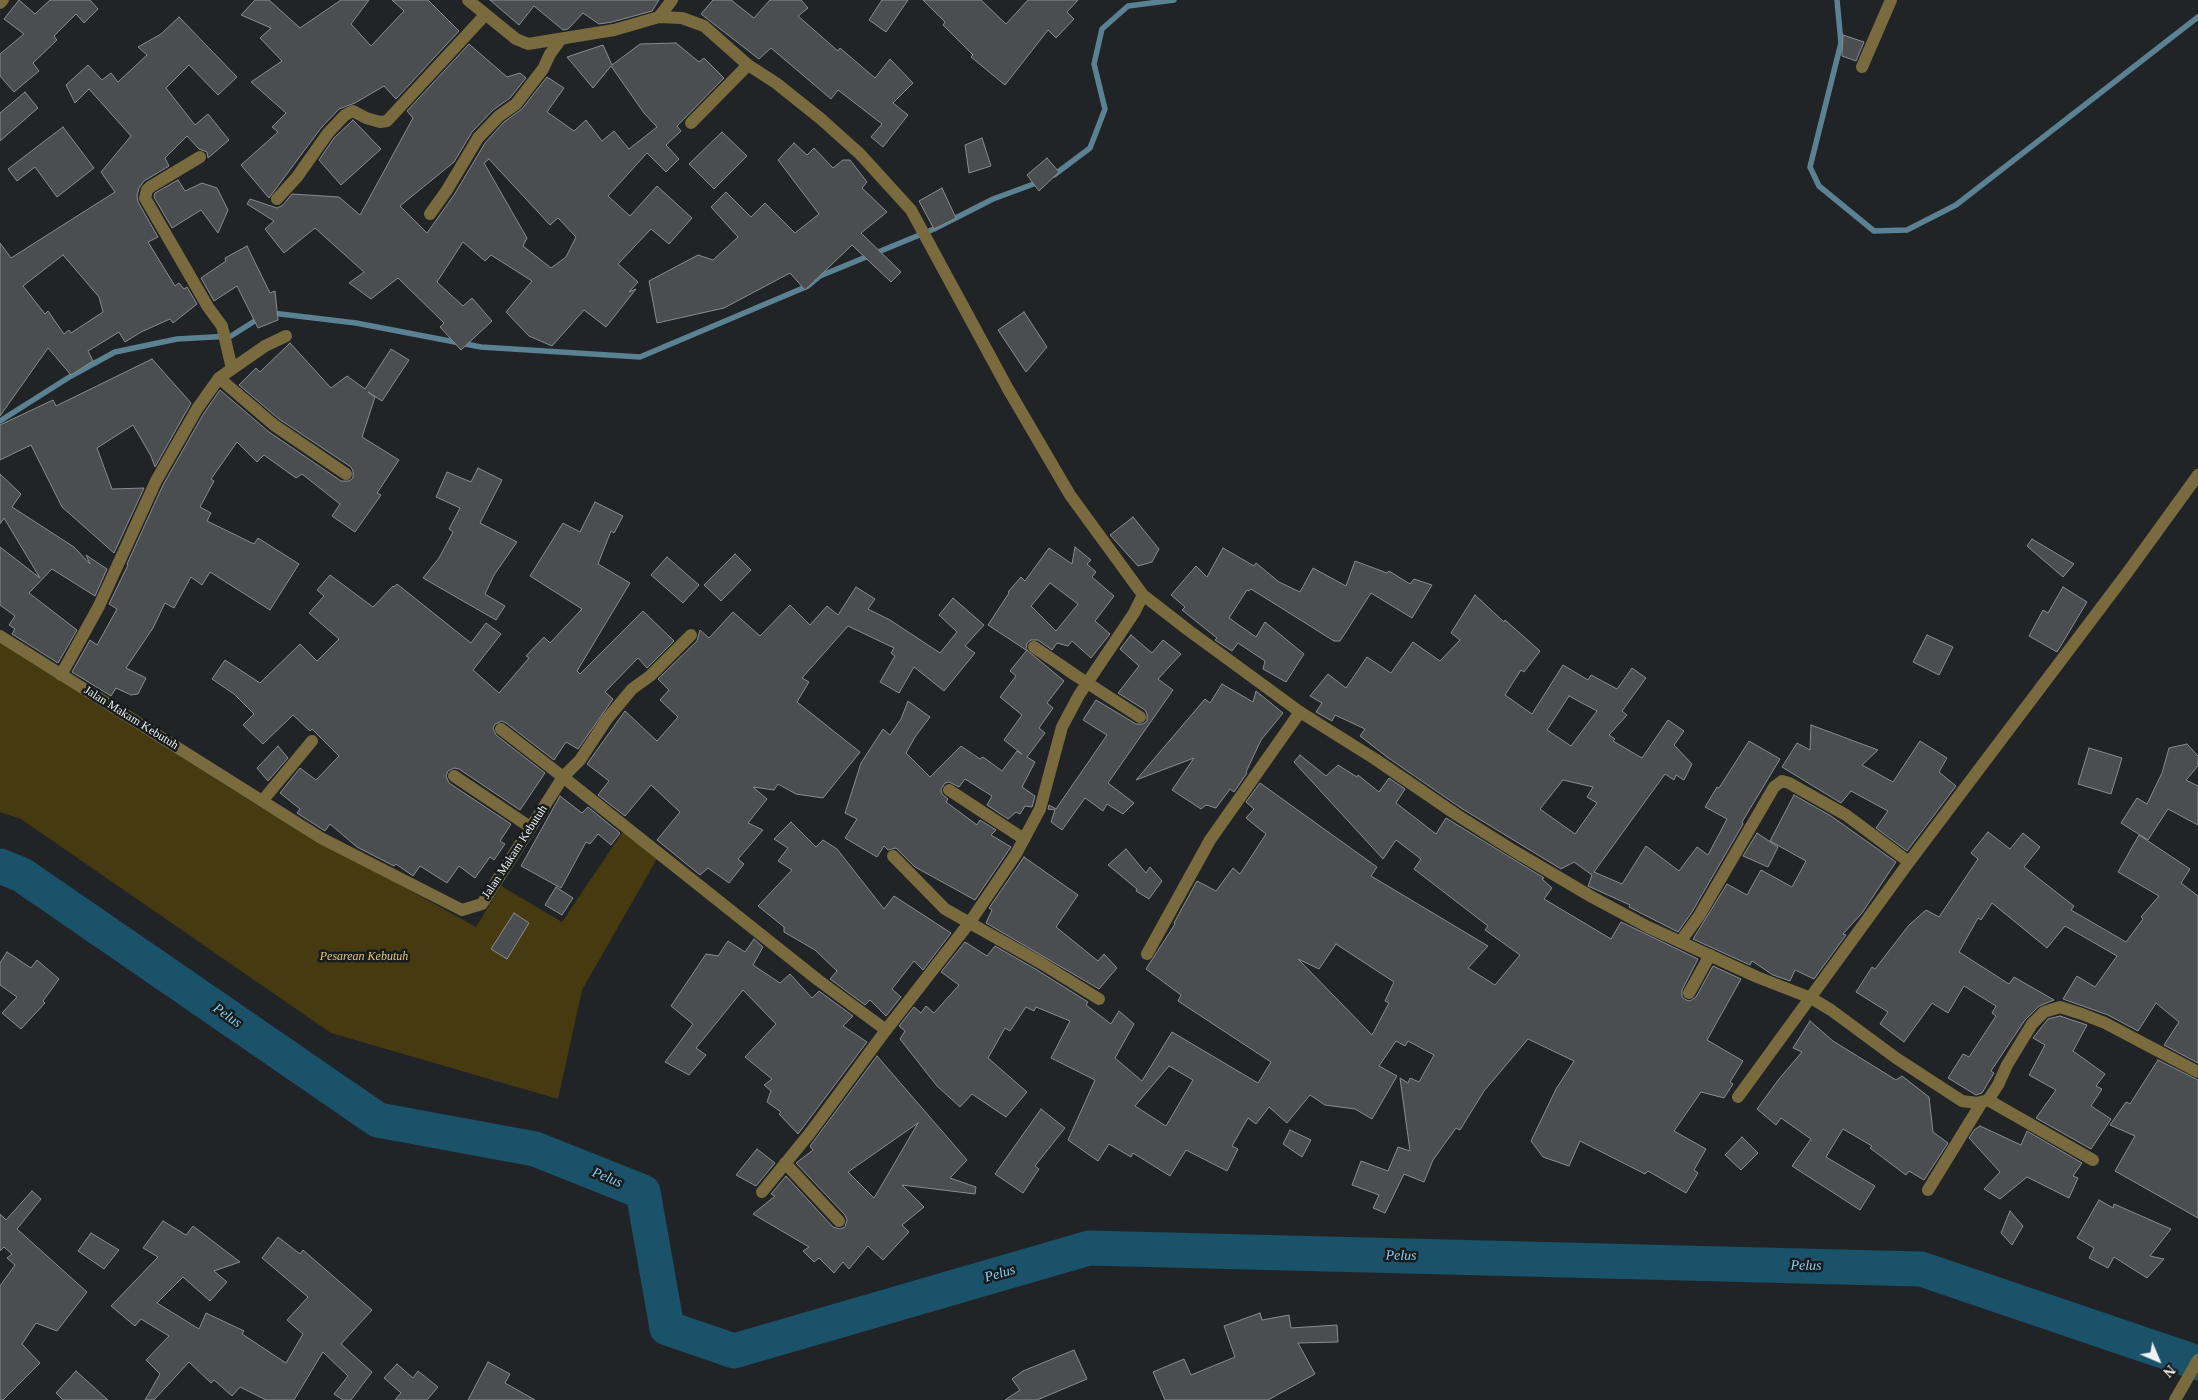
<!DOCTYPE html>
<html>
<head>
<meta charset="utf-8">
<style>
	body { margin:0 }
	#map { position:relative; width:2198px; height:1400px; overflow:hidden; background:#212426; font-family:Georgia,serif }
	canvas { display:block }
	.north { position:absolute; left:2133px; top:1335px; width:50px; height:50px; -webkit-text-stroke:4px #181b1c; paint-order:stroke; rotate:135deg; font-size:14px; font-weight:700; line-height:20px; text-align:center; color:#eff2f3 }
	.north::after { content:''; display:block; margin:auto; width:18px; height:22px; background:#eff2f3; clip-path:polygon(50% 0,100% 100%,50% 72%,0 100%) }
</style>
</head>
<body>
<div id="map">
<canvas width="2198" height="1400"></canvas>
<div class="north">N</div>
</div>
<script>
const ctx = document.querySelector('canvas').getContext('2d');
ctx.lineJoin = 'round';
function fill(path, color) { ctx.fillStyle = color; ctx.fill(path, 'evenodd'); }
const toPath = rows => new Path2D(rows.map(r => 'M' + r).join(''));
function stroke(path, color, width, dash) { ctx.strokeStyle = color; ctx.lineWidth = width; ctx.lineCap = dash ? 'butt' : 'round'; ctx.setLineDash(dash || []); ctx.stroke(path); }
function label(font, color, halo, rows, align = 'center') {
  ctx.font = font + ' Georgia,serif'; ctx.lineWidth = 5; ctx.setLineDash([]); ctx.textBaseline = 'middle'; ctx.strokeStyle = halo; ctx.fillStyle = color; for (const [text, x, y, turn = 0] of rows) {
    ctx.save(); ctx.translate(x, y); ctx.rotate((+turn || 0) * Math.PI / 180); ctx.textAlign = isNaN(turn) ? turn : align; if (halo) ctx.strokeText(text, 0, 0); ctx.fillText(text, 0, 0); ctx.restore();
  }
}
fill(toPath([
	[0,642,260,807,476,927,501,886,562,922,624,830,658,857,582,990,558,1099,331,1033,21,819,0,812]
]), '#453a10');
stroke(toPath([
	[1837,0,1841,43,1810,167,1819,186,1874,231,1907,230,1956,205,2198,17],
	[1054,175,1090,148,1105,109,1094,64,1102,29,1128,6,1174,0],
	[272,313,356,323,481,347,640,357,808,286,820,276,934,229,993,199,1039,182],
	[0,421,71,376,115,352,177,339,231,336,261,317]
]), '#5a8293', 5.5);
stroke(toPath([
	[0,866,22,875,378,1120,535,1149,643,1192,667,1328,734,1351,1089,1248,1921,1269,2198,1363]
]), '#1a526a', 35);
const building = toPath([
	[19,0,35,14,50,0,90,0,98,9,84,23,76,14,54,36,57,40,33,63,39,71,14,92,0,76,0,54,24,34,4,19,19,0],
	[255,0,269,0,300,28,341,0,369,0,351,24,371,46,404,11,392,0,428,0,459,31,396,99,384,86,355,103,339,109,321,128,269,198,241,165,278,132,272,127,286,113,251,82,282,61,260,38,271,28,241,15,255,0],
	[490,0,659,0,652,11,612,22,599,24,583,13,568,29,563,30,534,6,519,25,490,0],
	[713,0,731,0,754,18,770,0,801,0,808,8,798,16,838,51,840,48,875,78,890,59,913,83,893,103,908,115,883,147,871,137,882,124,838,90,831,99,771,48,759,59,701,14,713,0],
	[882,0,908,0,886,32,869,20,882,0],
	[923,0,981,0,1006,24,1028,0,1078,0,1067,12,1074,19,1056,38,1048,30,1005,85,971,57,973,55,943,25,945,22,923,0],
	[179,17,237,77,218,95,189,65,166,88,195,125,208,114,229,140,208,158,207,152,199,149,187,136,165,158,169,166,144,181,139,188,137,196,138,202,158,237,148,242,175,286,179,283,184,289,187,287,197,304,173,323,170,319,141,332,125,342,119,332,88,351,93,361,71,375,48,348,0,416,0,243,11,258,115,192,101,172,131,136,89,89,75,103,66,85,88,65,102,80,111,73,118,82,147,55,138,47,161,34,179,17],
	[63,255,99,297,103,312,71,333,69,330,64,334,48,311,45,314,23,286,63,255],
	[1843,35,1864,42,1856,61,1842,56,1843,35],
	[676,43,699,62,704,58,724,78,677,126,681,131,666,145,679,159,666,172,647,153,608,196,630,216,657,186,692,218,669,244,651,229,618,264,638,282,629,292,636,289,606,327,584,310,552,346,529,336,506,312,532,281,491,255,485,261,463,242,437,282,463,306,472,298,492,321,461,350,440,327,444,323,398,278,371,299,349,283,364,272,315,228,284,253,265,229,274,221,247,204,250,199,277,208,283,205,292,194,339,197,360,215,413,118,407,111,469,44,507,77,520,73,526,78,510,98,493,110,472,132,454,162,400,206,427,233,454,195,485,143,504,122,522,109,547,77,564,88,547,112,574,131,586,120,602,141,614,131,629,149,657,127,644,113,611,66,593,88,567,57,603,45,612,65,640,44,676,43],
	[489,159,550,225,558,218,576,237,566,257,551,268,523,246,527,238,484,163,489,159],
	[25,92,38,108,0,141,0,113,25,92],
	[353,120,381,149,341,185,319,160,334,138,353,120],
	[63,127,94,168,57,197,35,167,17,181,8,169,63,127],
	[722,132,747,156,714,189,689,164,722,132],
	[982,138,991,166,969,173,965,145,982,138],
	[794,143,807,155,814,148,833,168,843,160,850,160,867,182,862,188,887,212,861,233,901,272,891,282,852,245,805,290,790,273,724,308,657,323,649,281,698,255,713,260,738,237,711,207,726,192,751,217,765,203,795,233,819,214,778,160,794,143],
	[1047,158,1059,172,1039,191,1027,175,1047,158],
	[178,180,185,191,202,183,217,188,228,210,218,233,201,210,172,228,154,197,155,193,178,180],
	[942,188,956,218,934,229,919,201,942,188],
	[247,246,270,293,275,291,278,320,258,328,237,286,214,301,201,278,226,261,225,258,247,246],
	[1024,312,1047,347,1026,372,998,330,1024,312],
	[290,343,331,388,347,376,365,389,391,349,409,360,382,401,368,392,375,397,362,437,399,460,377,493,381,495,355,532,332,516,340,504,302,474,296,478,264,455,257,462,237,442,211,479,214,481,200,507,211,513,207,521,254,544,258,538,299,564,270,610,210,572,202,585,191,577,174,608,165,603,153,628,126,668,146,678,138,694,131,695,116,688,111,696,72,672,90,640,97,645,117,609,109,604,128,565,127,564,163,485,204,413,220,390,269,432,341,481,349,481,353,478,353,471,351,467,279,419,239,385,256,368,260,372,290,343],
	[152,359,191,403,155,467,151,456,133,425,97,448,112,489,144,488,114,553,62,507,31,445,0,460,0,425,53,400,56,406,152,359],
	[478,468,502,480,480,523,517,542,494,575,485,594,505,606,496,620,423,578,439,558,453,532,449,529,460,508,436,497,447,472,471,482,478,468],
	[0,474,21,494,12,507,74,547,90,564,86,555,107,569,95,596,52,569,29,593,77,630,58,663,12,634,15,629,9,625,15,616,0,605,0,547,40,578,4,518,0,524,0,474],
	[595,502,623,516,614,533,611,531,598,564,630,583,577,671,580,674,643,611,674,641,647,668,638,658,605,692,613,699,578,749,566,742,554,760,506,723,502,721,495,724,493,728,496,735,545,773,520,810,459,769,454,768,448,771,446,776,449,783,511,824,500,841,505,844,494,860,490,857,475,878,459,866,447,883,420,866,413,876,396,864,394,866,357,847,330,824,325,831,297,813,300,809,280,793,300,768,316,780,339,756,312,729,310,731,293,715,263,744,243,725,254,714,234,694,212,679,225,660,260,683,300,644,317,661,339,639,309,613,324,596,317,590,330,575,373,607,393,586,394,587,397,584,471,643,486,623,501,634,473,670,499,693,529,658,526,656,544,637,550,643,582,609,530,576,563,523,580,532,595,502],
	[1133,517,1159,549,1152,562,1138,566,1110,535,1133,517],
	[2032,539,2074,564,2063,577,2027,546,2032,539],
	[1075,547,1091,560,1087,564,1096,572,1092,577,1114,596,1095,621,1110,634,1091,658,1072,641,1068,646,1057,643,1052,650,1038,640,1031,640,1027,643,1026,650,988,625,1009,593,1008,592,1021,577,1025,581,1049,548,1072,564,1075,547],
	[1050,583,1078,604,1056,631,1031,606,1050,583],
	[1223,548,1254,566,1256,563,1279,582,1300,592,1313,568,1346,586,1355,561,1387,573,1389,571,1410,584,1414,579,1432,585,1412,618,1371,593,1340,641,1334,641,1251,589,1249,591,1247,590,1229,618,1256,637,1265,622,1304,654,1286,682,1263,669,1265,661,1238,643,1232,651,1215,640,1217,638,1182,610,1185,607,1171,595,1196,566,1207,577,1223,548],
	[735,554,751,570,721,601,704,585,735,554],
	[667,557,699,585,683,603,651,575,667,557],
	[856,587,875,599,868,609,890,620,940,653,957,632,939,615,953,598,984,625,965,646,975,653,944,691,914,667,899,693,880,682,895,656,891,653,894,648,848,626,802,678,809,682,797,702,860,752,823,798,796,794,778,784,774,790,753,787,767,799,748,823,763,830,738,859,744,864,729,883,708,868,700,875,657,840,680,812,651,785,625,816,598,795,609,781,587,764,625,711,657,741,678,717,660,700,669,690,658,679,697,641,700,630,709,638,733,612,760,636,790,605,810,625,827,606,838,615,856,587],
	[2063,587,2087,602,2057,652,2029,636,2043,610,2048,613,2063,587],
	[1475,595,1504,622,1505,620,1540,651,1524,672,1521,670,1505,695,1532,714,1563,665,1588,680,1591,675,1617,689,1632,668,1646,678,1622,711,1627,715,1609,735,1615,739,1613,741,1642,758,1668,720,1684,731,1674,745,1692,764,1684,780,1676,775,1674,780,1665,774,1594,872,1622,884,1646,846,1679,871,1697,847,1708,855,1727,819,1705,807,1717,787,1719,788,1749,741,1780,759,1742,822,1743,824,1692,912,1678,932,1629,907,1630,905,1588,886,1592,875,1574,862,1561,869,1461,808,1387,757,1360,736,1365,729,1335,715,1332,721,1316,712,1322,703,1310,696,1328,674,1346,688,1367,657,1391,673,1413,642,1440,661,1460,640,1451,633,1475,595],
	[1569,696,1597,711,1571,746,1547,730,1569,696],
	[1563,780,1593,787,1587,797,1597,803,1575,834,1540,809,1563,780],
	[1131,635,1152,653,1163,640,1181,654,1158,679,1173,690,1108,783,1134,803,1123,814,1107,804,1103,811,1085,798,1062,830,1051,822,1055,810,1048,809,1049,805,1056,809,1107,735,1083,720,1096,700,1136,724,1143,724,1147,721,1147,714,1145,710,1118,693,1139,666,1120,649,1131,635],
	[1927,635,1953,647,1939,675,1913,662,1927,635],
	[1027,650,1064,681,1047,703,1053,708,1039,728,1045,733,1027,757,1035,762,1022,787,1035,796,1032,807,1025,806,1020,814,1016,812,1008,819,987,805,992,796,965,779,959,787,949,782,945,783,941,789,942,794,948,799,946,802,977,825,980,820,996,830,991,835,1011,847,975,900,915,867,896,848,888,850,884,846,877,857,845,838,857,819,845,813,861,763,883,729,890,735,901,719,908,701,930,717,915,737,906,753,930,777,961,746,980,759,983,757,1002,771,1017,751,1022,754,1004,740,1022,715,1000,697,1016,676,1010,671,1027,650],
	[1222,684,1253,702,1256,691,1283,713,1261,740,1246,772,1247,773,1234,792,1230,789,1216,808,1206,805,1201,809,1172,790,1194,758,1136,780,1205,699,1210,703,1222,684],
	[1811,725,1878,750,1862,765,1893,782,1920,741,1947,758,1939,772,1956,786,1907,851,1876,828,1888,811,1851,791,1841,803,1782,767,1797,743,1810,750,1811,725],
	[2187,744,2198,756,2198,766,2186,780,2198,786,2198,825,2168,809,2148,840,2121,823,2137,798,2147,804,2162,773,2169,748,2187,744],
	[278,746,288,758,268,781,257,768,278,746],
	[2089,748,2122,758,2111,794,2078,784,2089,748],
	[1300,755,1326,776,1338,765,1357,777,1358,775,1379,792,1389,778,1405,789,1396,803,1436,834,1446,818,1544,878,1542,879,1552,888,1544,899,1611,939,1621,922,1698,959,1682,990,1682,997,1686,1000,1690,1001,1696,997,1713,966,1741,979,1707,1040,1743,1061,1730,1082,1733,1084,1724,1098,1701,1092,1674,1131,1706,1149,1694,1170,1698,1173,1686,1193,1648,1171,1645,1174,1580,1141,1569,1166,1543,1157,1531,1141,1556,1089,1574,1061,1528,1039,1484,1091,1460,1130,1456,1128,1433,1160,1424,1182,1404,1174,1385,1213,1373,1208,1379,1195,1352,1185,1361,1161,1388,1171,1398,1147,1410,1151,1400,1078,1408,1083,1410,1078,1419,1082,1434,1055,1408,1041,1405,1046,1396,1041,1379,1066,1397,1076,1372,1119,1355,1109,1325,1105,1310,1095,1287,1123,1269,1107,1256,1124,1248,1118,1232,1146,1238,1149,1227,1171,1186,1150,1170,1176,1133,1153,1131,1157,1109,1144,1098,1161,1068,1140,1095,1080,1051,1058,1070,1021,1036,1007,1034,1011,1026,1007,1010,1031,1005,1028,988,1058,1027,1092,1006,1117,972,1094,960,1107,937,1086,900,1039,905,1031,899,1026,914,1007,921,1013,926,1006,934,1013,959,985,941,972,965,942,987,956,995,946,1037,970,1088,1002,1086,1005,1111,1024,1119,1011,1134,1024,1115,1058,1142,1081,1172,1032,1258,1083,1271,1062,1178,1001,1181,995,1146,969,1175,924,1174,923,1197,881,1216,891,1233,868,1240,874,1266,834,1246,818,1254,809,1246,802,1260,783,1377,867,1371,876,1488,946,1468,968,1495,985,1520,955,1485,930,1488,926,1414,869,1421,859,1396,840,1383,859,1294,762,1300,755],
	[1336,944,1394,982,1385,1001,1389,1003,1372,1035,1298,959,1319,969,1336,944],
	[1169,1066,1193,1080,1166,1126,1135,1106,1169,1066],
	[1794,795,1831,816,1896,862,1862,913,1843,934,1846,935,1814,979,1795,970,1790,981,1773,975,1752,961,1750,965,1693,939,1727,884,1747,895,1761,870,1792,887,1806,861,1770,841,1794,795],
	[560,796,582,813,588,807,620,833,611,845,598,834,590,844,586,842,561,888,521,866,560,796],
	[791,822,816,847,823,840,837,849,884,909,894,896,951,933,923,970,914,961,892,989,901,997,886,1016,870,1000,865,1005,830,979,837,971,815,950,784,932,784,927,758,906,792,870,778,861,788,848,774,839,791,822],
	[1988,832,2010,849,2023,833,2040,847,2024,867,2074,906,2071,910,2126,942,2143,919,2141,917,2159,896,2118,872,2139,835,2190,869,2181,883,2198,896,2198,1063,2164,1045,2179,1022,2156,1003,2138,1031,2108,1015,2063,999,2077,976,2095,987,2117,956,2065,926,2047,948,1992,903,1981,920,1978,918,1959,952,2009,984,2014,977,2054,1000,2039,1006,2025,1020,1991,1071,1994,1073,1982,1093,1976,1095,1948,1078,1963,1054,1969,1057,1996,1016,1992,1013,1996,1006,1964,986,1948,1013,1932,1003,1904,1042,1880,1024,1888,1012,1856,992,1872,967,1875,969,1909,925,1926,910,1939,917,1978,859,1971,853,1988,832],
	[1757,833,1778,847,1768,867,1743,856,1757,833],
	[1126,849,1146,873,1150,867,1162,881,1149,899,1136,891,1137,889,1108,865,1126,849],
	[1024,857,1078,895,1056,927,1098,961,1104,954,1117,968,1099,989,986,923,992,910,989,908,1024,857],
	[556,887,573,898,562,915,545,905,556,887],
	[514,913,529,923,507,959,491,949,514,913],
	[754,939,763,947,753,965,780,983,790,974,812,998,819,991,853,1016,843,1026,867,1042,798,1134,779,1114,781,1112,767,1102,771,1091,764,1085,772,1079,745,1057,776,1024,743,990,696,1048,706,1055,689,1075,665,1062,693,1024,671,1006,706,954,718,956,728,941,745,952,754,939],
	[7,952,31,968,37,960,59,979,43,1001,45,1003,21,1029,2,1013,17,997,0,985,0,963,7,952],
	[2060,1016,2087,1025,2073,1051,2105,1074,2096,1086,2102,1089,2091,1106,2111,1119,2091,1149,2036,1118,2056,1090,2029,1075,2045,1045,2033,1038,2048,1019,2060,1016],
	[1810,1021,1833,1041,1896,1080,1902,1076,1929,1097,1933,1132,1948,1143,1924,1180,1909,1171,1906,1175,1870,1148,1872,1146,1843,1129,1826,1157,1875,1186,1860,1210,1792,1166,1811,1139,1781,1118,1776,1125,1757,1109,1779,1079,1802,1052,1793,1048,1810,1021],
	[877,1056,967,1160,950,1178,976,1187,975,1194,902,1185,924,1207,902,1225,909,1232,883,1260,868,1246,849,1269,843,1262,834,1273,819,1258,814,1262,803,1251,809,1247,753,1214,775,1196,771,1194,786,1176,833,1227,840,1229,845,1227,847,1220,845,1215,796,1163,813,1150,810,1146,877,1056],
	[918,1123,883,1183,874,1198,848,1172,918,1123],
	[2158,1060,2198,1080,2198,1218,2115,1171,2135,1136,2110,1125,2126,1102,2130,1104,2158,1060],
	[1041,1109,1065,1128,1035,1166,1039,1169,1023,1193,995,1174,1041,1109],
	[1980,1126,2021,1145,2027,1131,2082,1163,2073,1176,2078,1178,2069,1198,2027,1177,2000,1199,1984,1189,2000,1172,1969,1138,1974,1130,1980,1126],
	[1290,1130,1311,1140,1302,1157,1283,1144,1290,1130],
	[1742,1137,1758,1153,1741,1170,1725,1155,1742,1137],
	[757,1149,775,1163,756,1186,736,1175,757,1149],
	[32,1191,41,1199,17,1229,87,1292,57,1331,36,1323,22,1344,40,1363,3,1400,0,1400,0,1286,15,1265,7,1258,12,1254,4,1247,0,1251,0,1214,6,1220,32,1191],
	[2099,1200,2113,1208,2114,1204,2171,1229,2150,1256,2164,1259,2147,1278,2114,1257,2108,1268,2089,1258,2094,1248,2077,1238,2099,1200],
	[2010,1211,2023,1226,2012,1245,2001,1233,2010,1211],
	[163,1221,186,1235,193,1226,240,1262,214,1271,227,1282,210,1301,183,1277,157,1303,199,1329,206,1313,244,1331,242,1334,286,1363,303,1334,287,1320,308,1297,262,1258,278,1237,300,1254,303,1250,372,1310,341,1344,372,1372,351,1400,343,1400,334,1394,348,1376,323,1352,294,1400,266,1400,240,1387,232,1396,214,1380,211,1383,189,1362,154,1400,145,1400,160,1374,146,1360,169,1336,141,1319,135,1326,111,1306,158,1257,143,1248,163,1221],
	[91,1233,119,1250,104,1269,78,1251,91,1233],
	[1260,1313,1262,1320,1289,1315,1291,1328,1337,1325,1338,1342,1298,1343,1315,1374,1268,1400,1165,1400,1153,1372,1184,1359,1191,1375,1235,1357,1224,1326,1260,1313],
	[1074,1350,1087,1379,1037,1400,1005,1400,1020,1390,1012,1379,1023,1371,1074,1350],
	[488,1362,510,1374,505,1383,535,1400,468,1400,488,1362],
	[397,1364,413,1378,418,1371,438,1387,427,1400,395,1400,401,1393,384,1378,397,1364],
	[76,1371,108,1400,63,1400,56,1393,76,1371]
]);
fill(building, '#4a4e50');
stroke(building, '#898d8f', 1);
stroke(toPath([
	[0,3,3,0],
	[659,17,672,0],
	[1862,67,1891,0],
	[691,123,748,65],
	[200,157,150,187,147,190,145,198,208,307,222,326,232,369],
	[277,199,297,177,328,133,345,115,353,111,366,118,380,122,387,121,485,15],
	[430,214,447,190,478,138,499,116,516,104,543,69,550,54,561,39],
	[219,378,274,425,346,474],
	[1034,647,1075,675,1140,717],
	[61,675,99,606,156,481,197,409,219,378,265,346,286,336],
	[501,729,563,777,580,760,607,719,632,689,650,676,691,635],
	[454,776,530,827],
	[949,790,1024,839],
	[263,800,312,741],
	[893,856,945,909,1041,963,1099,999],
	[1680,942,1699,916,1774,787,1782,781,1789,783,1846,815,1909,862],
	[1147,954,1210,840,1300,712],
	[1689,993,1710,955],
	[1738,1097,1909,862,2127,573,2198,475],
	[1988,1100,2093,1160],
	[785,1163,839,1221],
	[1928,1190,1982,1102],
	[762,1192,810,1133,886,1030]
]), '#796b3e', 12);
stroke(toPath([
	[468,0,516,39,528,44,614,30,659,17,682,18,704,26,748,65,776,83,821,119,860,154,911,210,1008,389,1070,495,1143,595,1188,630,1300,712,1375,759,1457,815,1514,851,1592,897,1648,927,1757,977,1811,998,1831,1010,1896,1058,1962,1101,1977,1103,1988,1100,1998,1085,2007,1065,2032,1024,2044,1012,2060,1007,2082,1014,2105,1023,2198,1072],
	[0,636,321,838,462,910,482,904,563,777,818,980,886,1030,970,922,1016,854,1040,809,1062,727,1079,695,1134,613,1143,595],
	[2175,1400,2198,1360]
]), '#796b3e', 12);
label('12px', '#eff2f3', '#181b1c', [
	["Jalan Makam Kebutuh",131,718,32],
	["Jalan Makam Kebutuh",515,852,-57]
]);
label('italic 12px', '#e4c86b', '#181b1c', [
	["Pesarean Kebutuh",364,957]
]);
label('italic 14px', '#83d1f7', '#181b1c', [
	["Pelus",227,1016,35],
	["Pelus",607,1178,22],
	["Pelus",1401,1256,1],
	["Pelus",1806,1266,1],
	["Pelus",1000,1274,-16]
]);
</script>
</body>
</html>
